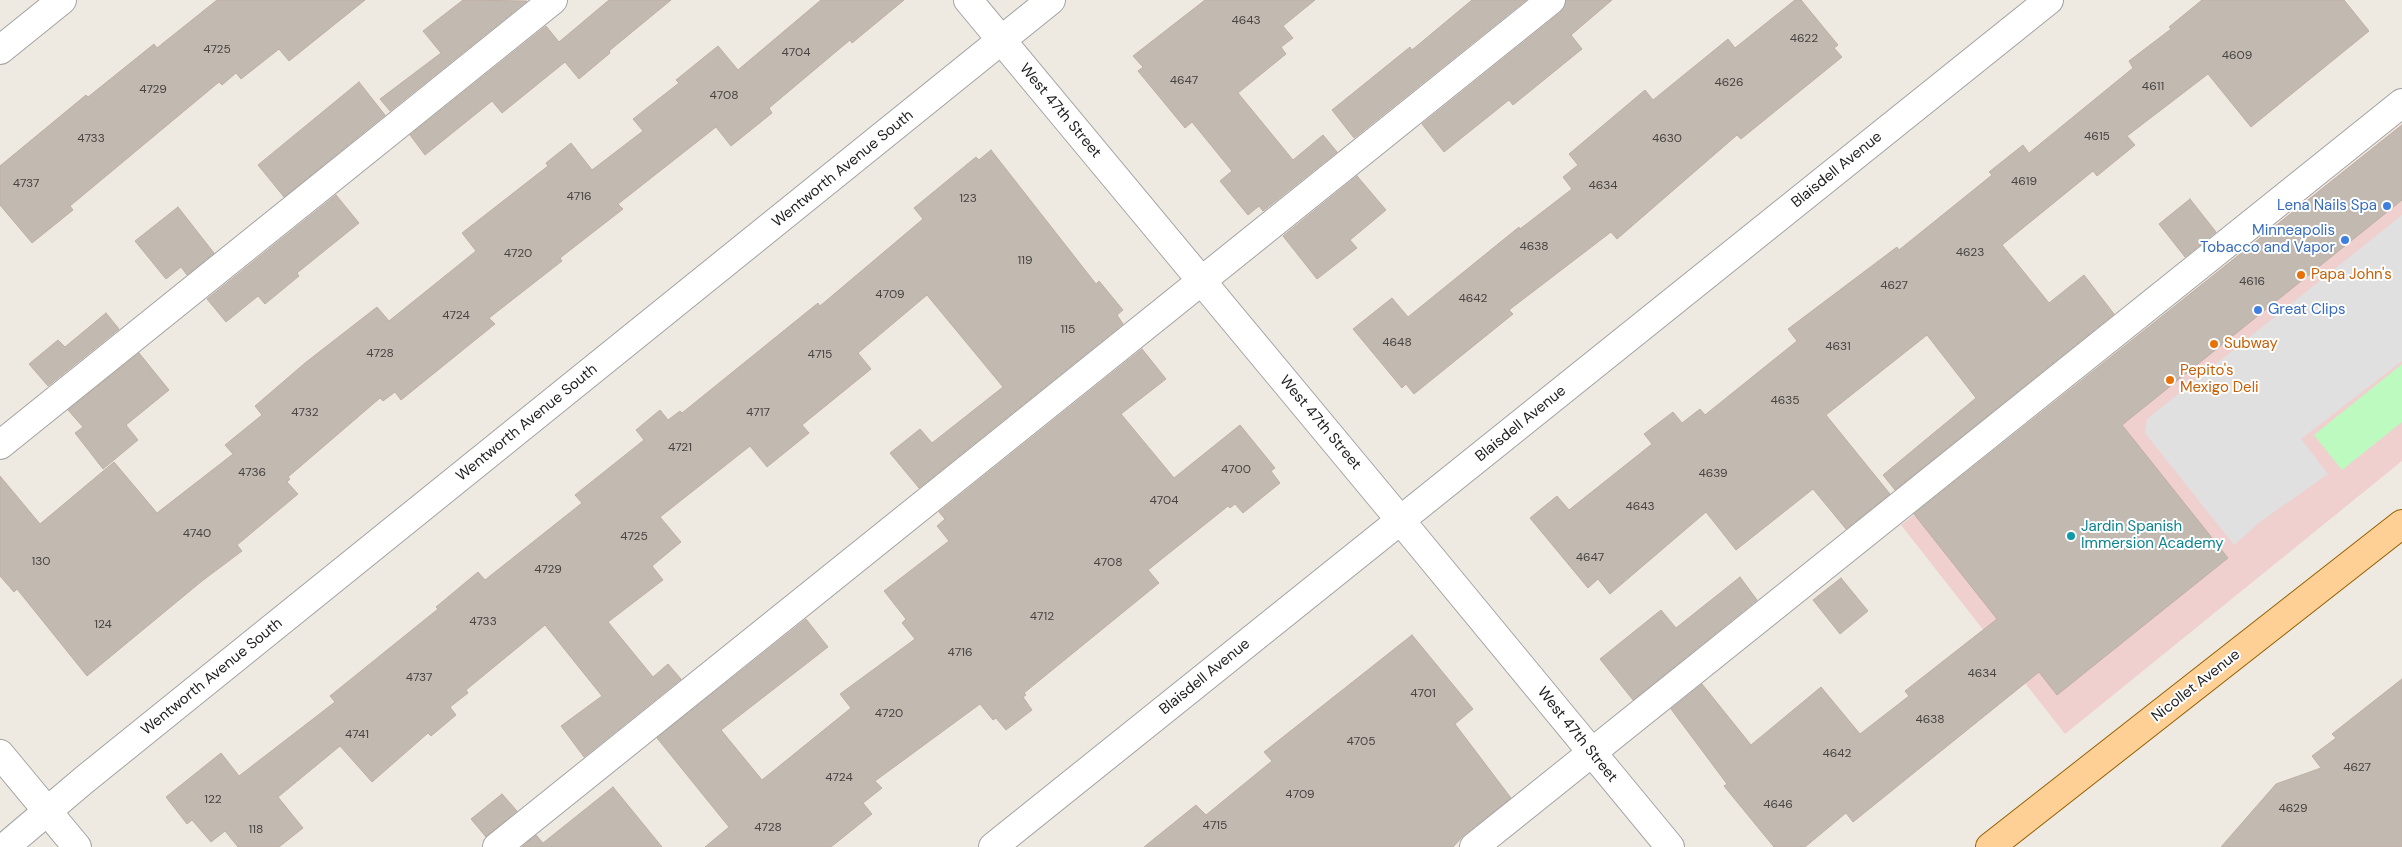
<!DOCTYPE html>
<html>
<head>
<meta charset="utf-8">
<style>
	body { margin:0 }
	canvas { display:block; background:#eee9e1 }
</style>
</head>
<body>
<canvas width="2402" height="847"></canvas>
<script>
const ctx = document.querySelector('canvas').getContext('2d');
ctx.lineJoin = 'round';
function fill(path, color) { ctx.fillStyle = color; ctx.fill(path, 'evenodd'); }
const toPath = rows => new Path2D(rows.map(r => 'M' + r).join(''));
function stroke(path, color, width, dash) { ctx.strokeStyle = color; ctx.lineWidth = width; ctx.lineCap = dash ? 'butt' : 'round'; ctx.setLineDash(dash || []); ctx.stroke(path); }
function label(font, color, halo, rows, align = 'center') {
  ctx.font = font + ' "DM Sans",sans-serif'; ctx.lineWidth = 4; ctx.setLineDash([]); ctx.textBaseline = 'middle'; ctx.strokeStyle = halo; ctx.fillStyle = color; for (const [text, x, y, turn = 0] of rows) {
    ctx.save(); ctx.translate(x, y); ctx.rotate((+turn || 0) * Math.PI / 180); ctx.textAlign = isNaN(turn) ? turn : align; if (halo) ctx.strokeText(text, 0, 0); ctx.fillText(text, 0, 0); ctx.restore();
  }
}
fill(toPath([
	[2402,124,2402,461,2065,734,1901,525]
]), '#f0d0cf');
fill(toPath([
	[2402,364,2402,422,2342,470,2314,435]
]), '#bcfac0');
fill(toPath([
	[2402,215,2402,361,2301,439,2328,474,2260,522,2234,545,2145,433,2147,419]
]), '#e0e0e0');
const building = toPath([
	[217,0,365,0,289,61,279,49,241,79,236,73,222,85,219,82,70,206,73,210,32,243,0,205,0,166,86,95,88,97,154,44,157,48,217,0],
	[463,0,527,1,390,111,380,99,441,53,423,31,463,0],
	[609,0,671,0,609,51,610,53,579,79,565,62,502,113,492,101,425,155,410,135,546,26,559,42,609,0],
	[821,0,904,0,852,43,850,40,769,108,772,113,731,146,716,127,618,204,623,209,560,258,562,261,489,318,495,324,401,400,395,392,383,401,380,398,288,477,290,479,287,482,298,494,237,545,242,551,202,581,87,676,17,589,14,592,0,576,0,476,40,524,114,462,157,513,233,454,225,445,262,415,255,406,305,363,377,307,389,321,476,251,462,233,548,166,546,163,571,143,592,170,643,131,633,119,679,83,676,80,718,46,738,70,821,0],
	[1205,0,1315,0,1283,26,1293,38,1281,47,1286,54,1238,93,1293,160,1323,135,1337,152,1263,211,1259,206,1248,215,1220,181,1232,171,1192,122,1185,128,1138,71,1143,67,1133,56,1205,0],
	[1472,0,1526,0,1354,138,1332,110,1410,47,1412,50,1472,0],
	[1566,0,1612,0,1571,35,1582,49,1513,105,1509,100,1444,152,1422,124,1561,12,1566,0],
	[1795,0,1801,0,1838,45,1834,48,1842,57,1741,139,1737,135,1617,239,1611,232,1509,310,1513,314,1414,394,1406,384,1402,388,1353,329,1392,298,1408,317,1519,227,1520,229,1572,189,1563,177,1578,165,1569,154,1645,90,1653,100,1728,39,1735,48,1795,0],
	[2202,0,2344,0,2369,31,2251,127,2208,74,2127,136,2135,145,2097,176,2093,171,2002,245,2049,303,2084,275,2114,314,1895,490,1883,475,1976,398,1927,335,1826,415,1890,494,1846,529,1813,489,1736,550,1706,512,1610,594,1598,579,1588,588,1530,518,1557,496,1569,510,1652,444,1644,434,1673,412,1682,423,1700,409,1705,415,1797,341,1788,329,1897,247,1899,250,1992,175,1989,172,2023,145,2029,153,2133,68,2129,61,2171,29,2169,27,2202,0],
	[359,82,385,115,284,197,258,165,359,82],
	[2402,125,2402,200,2122,425,2228,558,2057,695,2039,672,1853,822,1846,813,1805,847,1774,847,1724,786,1727,784,1671,709,1702,684,1751,745,1821,687,1860,734,1909,696,1905,691,1997,619,1914,514,2402,125],
	[991,150,1096,284,1099,281,1123,310,1117,315,1123,324,919,488,890,453,920,429,932,443,1003,387,927,295,858,353,871,369,802,425,809,433,767,467,750,446,660,517,681,542,652,566,663,580,608,622,653,677,668,664,681,679,584,757,561,726,602,696,545,625,466,690,468,693,450,707,456,715,431,736,428,733,372,782,340,746,278,797,303,828,279,847,238,847,225,831,211,842,192,820,187,824,166,797,221,753,239,776,335,702,330,696,438,609,436,607,478,572,485,580,582,503,575,495,644,440,636,430,660,410,668,420,680,411,682,413,818,303,820,306,923,219,914,208,976,157,979,160,991,150],
	[1357,176,1386,210,1350,240,1357,248,1317,279,1283,236,1357,176],
	[336,195,359,223,297,273,299,276,265,304,258,296,226,322,207,299,336,195],
	[2190,199,2216,232,2185,257,2159,224,2190,199],
	[178,207,214,253,187,275,181,267,166,279,135,241,178,207],
	[106,313,119,329,48,386,29,364,58,340,65,347,106,313],
	[1142,349,1166,379,1121,414,1174,478,1240,425,1275,468,1271,471,1280,483,1243,513,1235,504,1230,508,1228,506,1148,570,1159,583,1024,693,1026,695,1023,697,1032,710,1006,730,996,718,993,720,980,704,875,781,882,788,863,803,872,814,831,847,705,847,729,827,657,738,806,619,828,647,721,730,762,780,851,708,840,694,915,639,902,623,906,619,884,591,949,541,937,526,945,519,939,512,1142,349],
	[139,353,169,390,126,425,138,440,103,469,75,433,83,427,68,410,139,353],
	[1740,577,1757,600,1633,700,1600,659,1661,610,1676,628,1740,577],
	[1841,578,1868,611,1840,634,1813,600,1841,578],
	[1412,635,1473,709,1455,724,1511,798,1464,835,1453,847,1144,847,1196,805,1206,815,1272,761,1264,752,1412,635],
	[2402,679,2402,847,2221,847,2276,784,2321,768,2312,756,2336,738,2332,734,2402,679],
	[613,787,662,847,522,847,536,835,543,843,613,787],
	[502,794,517,811,486,837,471,819,502,794]
]);
fill(building, '#c2b9b1');
stroke(building, '#c0afa3', 1);
const minor = toPath([
	[968,0,1401,521,1670,847],
	[0,50,62,0],
	[0,445,553,0],
	[0,754,77,847],
	[5,847,84,780,1051,0],
	[497,847,1551,0],
	[993,847,2049,0],
	[1474,847,2402,103]
]);
const major = toPath([
	[1990,847,2402,524]
]);
stroke(minor, '#a3a3a3', 30);
stroke(major, '#946100', 30);
stroke(minor, '#fff', 28);
stroke(major, '#fed096', 28);
for (const [x, y, r, color] of [
	[2387,206,5,"#3f7fe0"],
	[2345,240,5,"#3f7fe0"],
	[2301,275,5,"#e8710a"],
	[2258,310,5,"#3f7fe0"],
	[2214,344,5,"#e8710a"],
	[2170,380,5,"#e8710a"],
	[2071,536,5,"#0f9aa8"]
]) { const dot = new Path2D(); dot.arc(x, y, r, 0, 2 * Math.PI); ctx.fillStyle = color; ctx.fill(dot); stroke(dot, '#fff', 2); }
label('12px', '#464341', null, [
	["4643",1246,21],
	["4622",1804,39],
	["4725",217,50],
	["4704",796,53],
	["4609",2237,56],
	["4647",1184,81],
	["4626",1729,83],
	["4611",2153,87],
	["4729",153,90],
	["4708",724,96],
	["4615",2097,137],
	["4733",91,139],
	["4630",1667,139],
	["4619",2024,182],
	["4737",26,184],
	["4634",1603,186],
	["4716",579,197],
	["123",968,199],
	["4638",1534,247],
	["4623",1970,253],
	["4720",518,254],
	["119",1025,261],
	["4616",2252,282],
	["4627",1894,286],
	["4709",890,295],
	["4642",1473,299],
	["4724",456,316],
	["115",1068,330],
	["4648",1397,343],
	["4631",1838,347],
	["4728",380,354],
	["4715",820,355],
	["4635",1785,401],
	["4732",305,413],
	["4717",758,413],
	["4721",680,448],
	["4700",1236,470],
	["4736",252,473],
	["4639",1713,474],
	["4704",1164,501],
	["4643",1640,507],
	["4740",197,534],
	["4725",634,537],
	["4647",1590,558],
	["130",41,562],
	["4708",1108,563],
	["4729",548,570],
	["4712",1042,617],
	["4733",483,622],
	["124",103,625],
	["4716",960,653],
	["4634",1982,674],
	["4737",419,678],
	["4701",1423,694],
	["4720",889,714],
	["4638",1930,720],
	["4741",357,735],
	["4705",1361,742],
	["4642",1837,754],
	["4627",2357,768],
	["4724",839,778],
	["4709",1300,795],
	["122",213,800],
	["4646",1778,805],
	["4629",2293,809],
	["4715",1215,826],
	["4728",768,828],
	["118",256,830]
]);
label('15px', '#1c1c1c', '#fff', [
	["West 47th Street",1060,111,50],
	["Wentworth Avenue South",843,169,-39],
	["Blaisdell Avenue",1837,170,-39],
	["Wentworth Avenue South",527,423,-39],
	["West 47th Street",1320,423,50],
	["Blaisdell Avenue",1521,424,-39],
	["Wentworth Avenue South",212,677,-39],
	["Blaisdell Avenue",1205,677,-39],
	["Nicollet Avenue",2196,686,-38],
	["West 47th Street",1577,735,51]
]);
label('15px', '#366cbe', '#fff', [
	["Lena Nails Spa",2377,206],
	["Minneapolis",2335,231],
	["Tobacco and Vapor",2335,248],
	["Great Clips",2268,310,"left"]
], 'right');
label('15px', '#c56008', '#fff', [
	["Papa John's",2311,275],
	["Subway",2224,344],
	["Pepito's",2180,371],
	["Mexigo Deli",2180,388]
], 'left');
label('15px', '#0d838f', '#fff', [
	["Jardin Spanish",2081,527],
	["Immersion Academy",2081,544]
], 'left');
</script>
</body>
</html>
